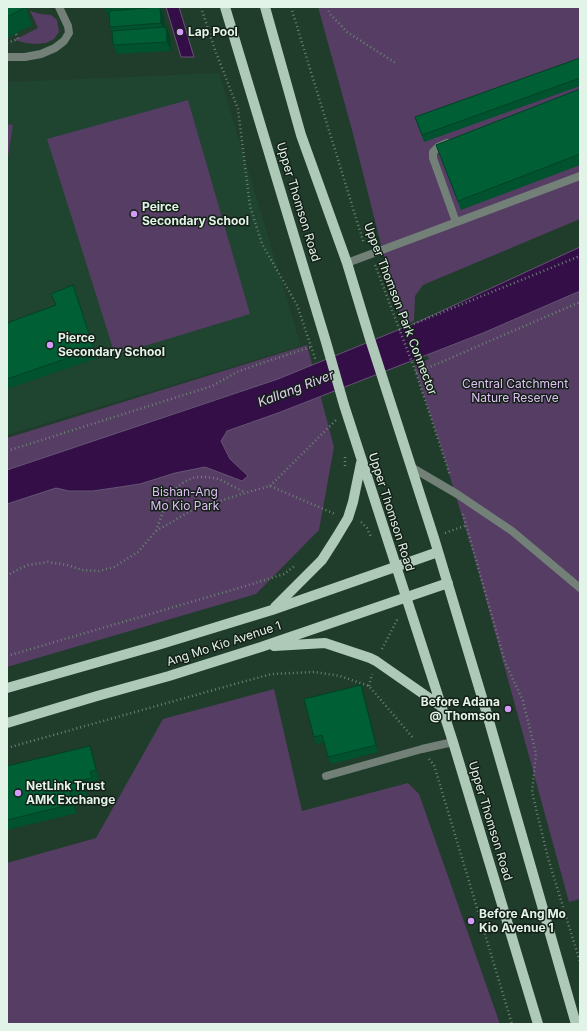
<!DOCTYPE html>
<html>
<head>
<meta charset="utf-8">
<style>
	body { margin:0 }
	#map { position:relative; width:587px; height:1031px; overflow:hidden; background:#203c2b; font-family:Inter,sans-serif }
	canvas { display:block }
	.frame { position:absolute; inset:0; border:8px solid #e2f3e7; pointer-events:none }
</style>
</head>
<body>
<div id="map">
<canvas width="587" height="1031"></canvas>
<div class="frame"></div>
</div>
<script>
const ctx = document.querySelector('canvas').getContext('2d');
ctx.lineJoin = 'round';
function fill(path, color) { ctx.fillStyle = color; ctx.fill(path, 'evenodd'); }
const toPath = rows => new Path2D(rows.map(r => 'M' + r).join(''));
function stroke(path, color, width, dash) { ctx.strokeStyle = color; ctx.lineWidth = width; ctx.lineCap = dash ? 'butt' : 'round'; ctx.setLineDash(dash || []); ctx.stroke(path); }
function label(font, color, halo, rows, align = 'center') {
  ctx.font = font + ' Inter,sans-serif'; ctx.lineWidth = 3; ctx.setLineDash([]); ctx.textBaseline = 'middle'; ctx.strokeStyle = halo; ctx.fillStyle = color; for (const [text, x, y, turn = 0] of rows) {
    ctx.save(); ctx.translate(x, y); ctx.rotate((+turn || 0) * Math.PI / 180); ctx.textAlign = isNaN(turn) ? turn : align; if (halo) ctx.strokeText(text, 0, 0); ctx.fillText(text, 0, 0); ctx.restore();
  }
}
fill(toPath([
	[219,73,301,346,7,435,7,82]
]), '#1f442f');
fill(toPath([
	[318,7,580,7,580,219,423,285,415,296,414,321,404,326,394,296,352,130],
	[30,11,41,14,51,15,57,20,59,32,54,39,46,43,35,44,26,43,14,40,38,28],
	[188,100,250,314,115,355,47,139],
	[7,124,13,125,7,163],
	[580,291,580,899,569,902,476,563,441,447,414,366,429,359,427,355,483,333],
	[307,345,334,447,319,530,256,594,7,667,7,438],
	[274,689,302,811,408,783,419,794,500,1024,7,1024,7,863,96,838,163,719]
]), '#553d63');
const water = toPath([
	[166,7,179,7,194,57,181,57,166,7],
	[580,247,580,291,483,333,278,413,227,431,221,441,230,459,248,476,242,481,205,467,175,473,140,484,93,491,69,491,56,488,7,504,7,470,278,379,420,321,580,247]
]);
fill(water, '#340f47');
stroke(water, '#685377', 1);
stroke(toPath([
	[201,7,215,50,238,109,250,206,262,244,297,305,316,361],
	[291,7,364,244],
	[327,7,330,14,347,32,397,64],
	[7,43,18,39,16,34],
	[375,265,416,373,450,475],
	[399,330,580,256],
	[416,373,580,302],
	[7,451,212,386,237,372,259,364,311,347],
	[345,466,345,455],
	[270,486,336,420],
	[463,514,505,662,523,701,536,754,532,792,548,858,580,962],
	[361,522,367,528,371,537],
	[156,531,168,498,175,489,184,482,195,477,207,477,219,479,244,492],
	[445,533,467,525],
	[7,577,11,573,28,565,48,562,67,565,82,570,99,571,114,567,138,552,156,531,194,509,245,493,270,486,335,514],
	[382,649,398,618],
	[7,656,249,585,284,574,296,565],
	[369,686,372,674],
	[7,748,242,682,272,674,315,672,340,676,369,686,414,739],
	[429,759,434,765,512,1024]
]), '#6b8374', 2.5, [1, 3]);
stroke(toPath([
	[7,57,25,57,41,54,55,48,64,41,69,33,68,26,59,7],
	[447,143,438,147,433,152,433,158,456,222],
	[347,263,580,176],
	[326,776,422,749,453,742]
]), '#728077', 8);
stroke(toPath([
	[411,467,457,494,512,531,580,588]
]), '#728077', 8);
stroke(toPath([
	[225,7,326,342,344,405,453,742,538,1024],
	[265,7,301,135,347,263,370,339,434,538,487,714,576,1024],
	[275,607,322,560,336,538,348,518,353,502,361,463],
	[274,646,325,643,370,658,376,661,442,707],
	[7,688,158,645,272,610,438,552],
	[7,723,97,696,169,676,261,647,448,583]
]), '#aec9b7', 10);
fill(toPath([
	[7,7,26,7,32,25,7,38],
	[105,7,160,7,164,16,164,27,166,27,170,36,171,51,117,54,113,45,113,34,110,27,109,17,108,18],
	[580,58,580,86,424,142,415,117],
	[580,89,580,165,461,210,436,145],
	[73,285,97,358,7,389,7,323,56,305],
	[363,692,378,752,331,764,328,757,324,742,316,744,314,737],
	[93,755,99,780,93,781,95,787,86,789,87,797,73,800,77,813,7,830,7,766]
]), '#01522e');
fill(toPath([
	[160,7,164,16,165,32,161,23],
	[166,27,170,36,171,51,167,42],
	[361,685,363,692,378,752,376,745],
	[90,746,93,755,99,780,96,770],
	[82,780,86,789,87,797,84,788],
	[70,791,73,800,77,813,73,804]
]), '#014226');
const building = toPath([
	[7,7,26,7,7,17,7,7],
	[105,7,122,7,105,8,105,7],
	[160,7,161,23,110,27,109,11,160,7],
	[166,27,167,42,113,45,112,31,166,27],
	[580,58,580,78,422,135,415,117,580,58],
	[580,89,580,154,458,201,436,145,580,89],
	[73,285,94,349,7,379,7,323,56,305,51,294,73,285],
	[361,685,376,745,328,757,322,735,314,737,304,699,361,685],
	[90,746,96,770,90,772,92,778,82,780,84,788,70,791,73,804,7,820,7,766,90,746]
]);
fill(building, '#015f36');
stroke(building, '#014226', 1);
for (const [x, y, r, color] of [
	[180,32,4,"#d59bfa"],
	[134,214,4,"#d59bfa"],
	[50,345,4,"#d59bfa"],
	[508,709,4,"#d59bfa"],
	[18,793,4,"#d59bfa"],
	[471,921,4,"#d59bfa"]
]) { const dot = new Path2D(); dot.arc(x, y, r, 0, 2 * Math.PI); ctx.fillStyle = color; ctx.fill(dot); stroke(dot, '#142018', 1.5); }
label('bold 12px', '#e2f3e7', '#142018', [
	["Lap Pool",188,32],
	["Peirce",142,207],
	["Secondary School",142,221],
	["Pierce",58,338],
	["Secondary School",58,352],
	["Before Adana",500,702,"right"],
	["@ Thomson",500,716,"right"],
	["NetLink Trust",26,786],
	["AMK Exchange",26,800],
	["Before Ang Mo",479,914],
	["Kio Avenue 1",479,928]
], 'left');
label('12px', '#e2f3e7', '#142018', [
	["Upper Thomson Road",298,202,73],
	["Upper Thomson Park Connector",400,309,69],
	["Upper Thomson Road",391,512,72],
	["Ang Mo Kio Avenue 1",224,644,-18],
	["Upper Thomson Road",490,821,73]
]);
label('12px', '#dfbff4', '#142018', [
	["Central Catchment",515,384],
	["Nature Reserve",515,398],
	["Bishan-Ang",185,492],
	["Mo Kio Park",185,506]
]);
label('italic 13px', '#e4cff3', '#142018', [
	["Kallang River",296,389,-21]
]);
</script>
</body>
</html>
